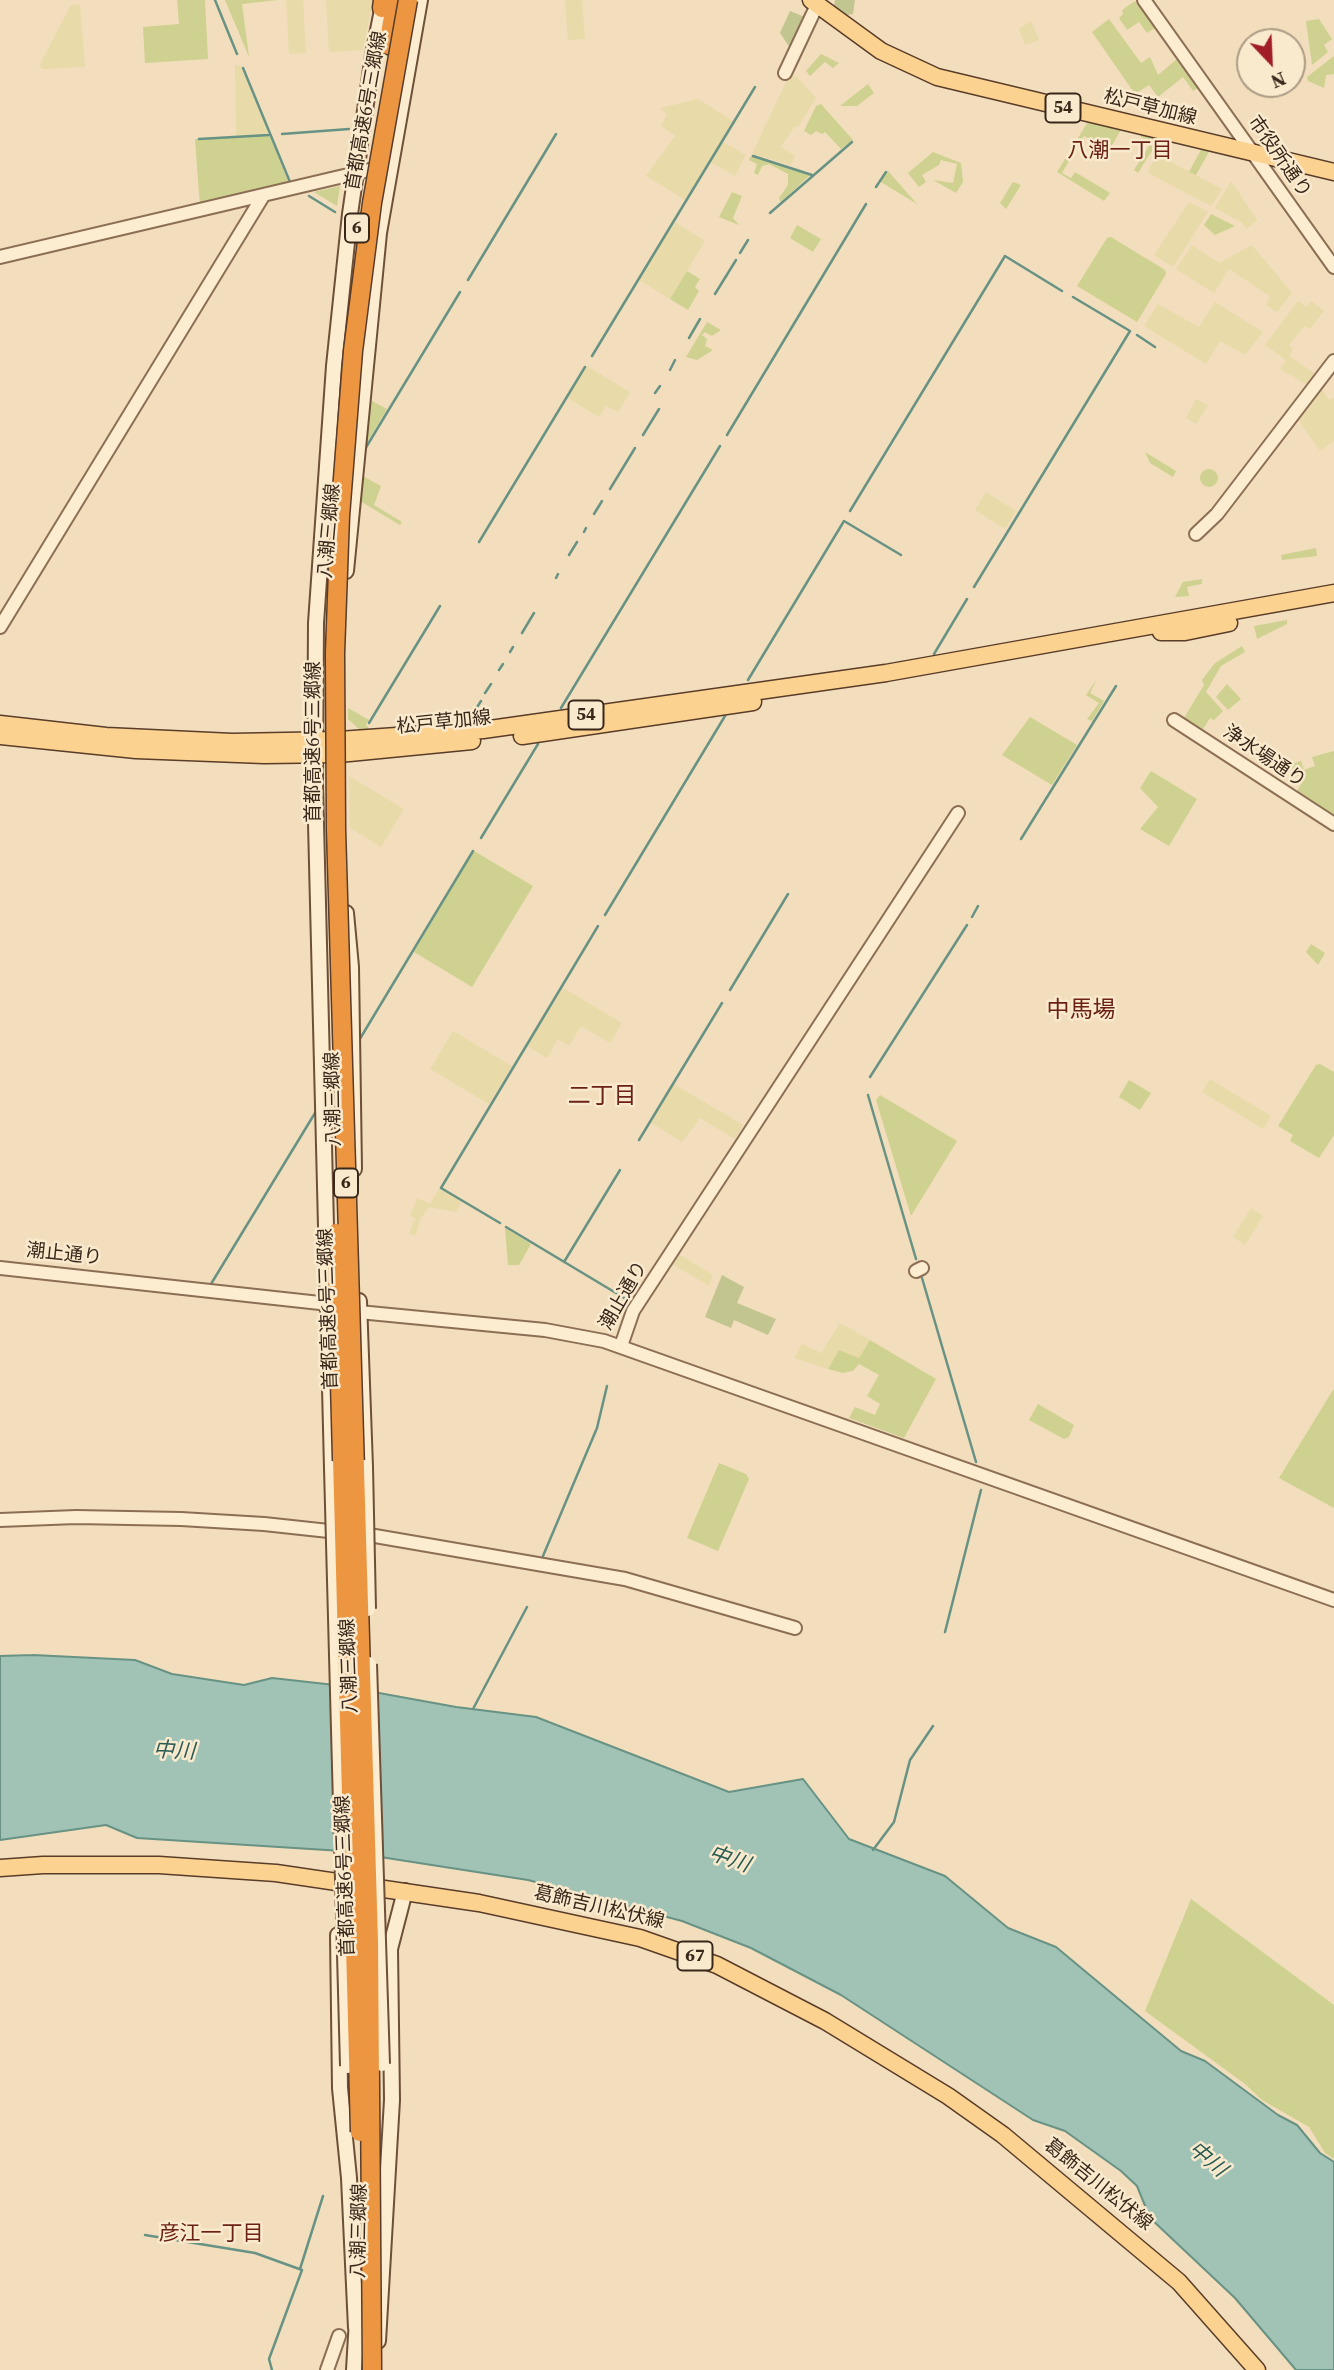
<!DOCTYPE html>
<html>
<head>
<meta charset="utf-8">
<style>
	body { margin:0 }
	#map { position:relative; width:1334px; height:2370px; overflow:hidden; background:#f2debc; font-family:"Source Serif 4",serif }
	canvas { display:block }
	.north { position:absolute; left:1236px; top:28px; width:70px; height:70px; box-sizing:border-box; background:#f9e9cd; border:2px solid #ac9b85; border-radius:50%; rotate:157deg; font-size:19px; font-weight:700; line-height:28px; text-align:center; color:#39271a }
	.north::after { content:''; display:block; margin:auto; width:24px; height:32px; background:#a11d27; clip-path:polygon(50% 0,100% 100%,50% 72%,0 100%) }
</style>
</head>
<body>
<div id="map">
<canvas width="1334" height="2370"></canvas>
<div class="north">N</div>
</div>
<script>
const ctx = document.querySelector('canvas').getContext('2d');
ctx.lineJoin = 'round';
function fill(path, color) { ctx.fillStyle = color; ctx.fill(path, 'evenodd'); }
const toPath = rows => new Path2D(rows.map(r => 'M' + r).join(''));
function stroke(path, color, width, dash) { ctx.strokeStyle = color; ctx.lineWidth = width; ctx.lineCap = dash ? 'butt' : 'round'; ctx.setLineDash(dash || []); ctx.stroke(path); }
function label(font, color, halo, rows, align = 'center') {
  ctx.font = font + ' "Source Serif 4","Noto Sans JP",serif'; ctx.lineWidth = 5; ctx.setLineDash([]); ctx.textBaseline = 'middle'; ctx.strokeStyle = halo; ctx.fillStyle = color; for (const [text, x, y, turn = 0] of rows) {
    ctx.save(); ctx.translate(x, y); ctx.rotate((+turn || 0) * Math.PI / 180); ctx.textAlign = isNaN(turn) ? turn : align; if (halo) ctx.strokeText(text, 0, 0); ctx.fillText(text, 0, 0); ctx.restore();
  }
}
fill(toPath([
	[286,0,303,0,306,53,289,54],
	[326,0,373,0,363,50,329,52],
	[565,0,582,0,585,39,568,40],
	[80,4,85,67,42,69,40,64,71,5],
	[1031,21,1039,40,1025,45,1019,29],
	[235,65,240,65,269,134,236,136],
	[796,76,816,98,798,127,795,126,781,147,795,156,791,165,752,154,788,78],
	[698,99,733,121,721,141,746,155,735,176,709,161,685,200,646,176,675,136,661,126,667,114,660,108],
	[1158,155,1222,189,1211,206,1150,174,1148,170],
	[1231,181,1257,220,1247,229,1241,222,1215,208],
	[1189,202,1208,212,1173,267,1154,255],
	[675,222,705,241,670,299,639,280],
	[1192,245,1219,263,1252,245,1292,293,1277,312,1266,305,1270,296,1229,269,1214,293,1176,269],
	[1298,301,1307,307,1311,301,1324,311,1310,329,1304,326,1289,345,1293,349,1289,356,1317,375,1309,386,1280,369,1286,360,1265,345],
	[1215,302,1263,332,1245,355,1220,341,1206,364,1144,326,1158,304,1199,327],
	[587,366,630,392,618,412,606,406,599,417,568,398],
	[1320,387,1329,400,1334,397,1334,441,1320,451,1297,418],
	[1196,399,1208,405,1196,424,1186,418],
	[986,492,1016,511,1005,529,975,510],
	[349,776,404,809,381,847,350,828],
	[563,988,622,1023,610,1043,581,1026,569,1046,558,1039,547,1058,527,1046],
	[453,1031,512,1066,489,1104,430,1069],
	[1210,1079,1271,1116,1263,1129,1202,1092],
	[674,1084,743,1125,735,1139,700,1118,682,1142,651,1123],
	[439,1188,462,1201,456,1212,429,1207,420,1219,416,1235,409,1234,415,1218,410,1216,417,1198,430,1204],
	[1251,1208,1263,1216,1245,1245,1233,1237],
	[678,1254,713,1275,709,1286,672,1264],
	[840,1323,870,1340,859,1358,839,1350,828,1369,794,1358,802,1344,821,1353]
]), '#e9daa9');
fill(toPath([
	[177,0,205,0,208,59,145,63,143,27,179,24],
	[225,0,278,0,242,4,249,57],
	[1135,1,1155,28,1147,33,1139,22,1127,30,1119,18,1123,14,1122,10],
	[1109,19,1141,63,1150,57,1158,75,1177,59,1198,88,1193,91,1183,77,1158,97,1149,85,1135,94,1092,32],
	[1319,19,1332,39,1324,45,1328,52,1312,65,1306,21],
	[821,54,839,63,833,68,825,62,810,76,806,71],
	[1334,56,1334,74,1326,75,1324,88,1308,81,1307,77],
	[868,84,874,93,857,106,840,106],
	[821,104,853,140,841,149,825,132,822,134,816,131,811,135,804,131,816,106],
	[1089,120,1122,128,1111,147,1101,140,1098,143,1084,136,1062,173,1071,178,1075,172,1110,193,1104,201,1057,172],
	[1142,133,1156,137,1158,141,1138,173,1134,170,1152,141,1141,137],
	[269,134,290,186,200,206,195,139],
	[1202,148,1210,150,1196,175,1189,172],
	[933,152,961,163,963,182,956,193,933,180,953,183,957,164,941,160,939,165,922,175,926,182,919,187,908,173],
	[751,156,801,170,810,175,781,202,779,198,788,185,788,174,769,164,762,166,758,175,754,173,757,164,749,160],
	[888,171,917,204,881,182],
	[1013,182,1021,185,1006,209,1000,203],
	[340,186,337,206,314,192],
	[732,192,742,196,733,218,739,225,719,217],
	[1211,214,1235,226,1215,235,1204,225],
	[797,225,821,239,813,252,790,238],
	[1111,237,1165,270,1166,274,1137,322,1077,286,1107,238],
	[687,271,700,279,695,287,699,291,688,310,670,299],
	[707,322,721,330,712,336,705,332,702,335,707,339,705,346,713,350,697,360,686,357],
	[370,400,387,409,363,449],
	[1145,452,1176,471,1173,477,1150,463],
	'1200 478a9 9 0 1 1 18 0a9 9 0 1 1-18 0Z',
	[359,474,381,486,374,505,402,522,400,525,355,498],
	[1316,548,1317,556,1282,560,1281,555],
	[1202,579,1202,584,1187,587,1189,596,1175,597,1183,582],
	[1287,620,1287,624,1257,639,1254,626],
	[1242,646,1245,652,1221,666,1206,692,1223,711,1214,720,1210,718,1203,729,1184,718,1204,685,1202,680,1215,663],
	[1097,679,1090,693,1104,701,1092,721,1087,719,1099,703,1086,695],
	[1227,684,1241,699,1228,710,1216,697],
	[348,708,369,720,366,724,369,729,360,730,348,719],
	[1030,717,1077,745,1052,785,1002,755],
	[1334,751,1334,815,1296,793,1304,779,1293,772,1291,764,1301,761,1304,770,1315,766,1312,757],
	[1151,771,1197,799,1169,846,1140,829,1158,807,1140,788],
	[474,851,533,886,472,987,414,952],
	[1311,944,1325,953,1318,965,1306,952],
	[1320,1064,1334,1072,1334,1135,1319,1158,1290,1141,1293,1135,1278,1126,1316,1065],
	[1129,1080,1151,1093,1140,1110,1119,1097],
	[880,1095,957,1141,911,1216,876,1100],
	[505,1228,531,1244,519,1265,508,1265],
	[870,1340,936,1379,904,1438,849,1418,855,1407,875,1415,880,1404,867,1396,879,1375,859,1364,853,1371,843,1373,828,1369,839,1350,859,1358],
	[1333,1390,1334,1390,1334,1508,1279,1478],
	[1038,1404,1074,1425,1069,1437,1064,1439,1029,1420],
	[719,1463,746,1474,749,1479,718,1551,687,1538],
	[1191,1899,1334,2005,1334,2159,1325,2153,1309,2127,1262,2100,1245,2084,1145,2011]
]), '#ced18f');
fill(toPath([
	[835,0,855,0,853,14,839,16,833,11],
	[790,11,805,17,793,48,790,48,780,33],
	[722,1275,744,1287,737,1303,776,1319,768,1335,734,1320,731,1328,705,1317]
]), '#c2c590');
const water = toPath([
	[33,1655,135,1660,172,1674,244,1685,272,1678,335,1685,456,1707,536,1717,729,1792,803,1779,849,1839,945,1876,1008,1928,1056,1947,1181,2051,1205,2061,1278,2115,1297,2125,1320,2153,1334,2162,1334,2370,1296,2370,1235,2298,1150,2218,1137,2186,1121,2171,1065,2131,1033,2120,841,1995,751,1948,682,1921,528,1880,342,1851,137,1838,106,1825,0,1840,0,1656,33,1655]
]);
fill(water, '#a1c3b6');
stroke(water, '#679284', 2);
stroke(toPath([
	[215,0,237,54],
	[243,68,290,182],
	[282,134,349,129],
	[199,139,269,135],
	[753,156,812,175],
	[876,187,886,172],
	[309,196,335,212],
	[770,213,852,142],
	[740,253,748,240],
	[468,280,556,134],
	[715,294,736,260],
	[1137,335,1155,347],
	[689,338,700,319],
	[592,356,755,87],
	[670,370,675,360],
	[655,393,660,386],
	[643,435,659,409],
	[727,435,866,204],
	[365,449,460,292],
	[610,489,635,448],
	[850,511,1005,256,1062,291],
	[594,514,602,501],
	[584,532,586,528],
	[479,542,585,367],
	[569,555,577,542],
	[556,578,558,574],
	[974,587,1130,331,1073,297],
	[522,633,534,613],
	[510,652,513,647],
	[934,654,967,599],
	[499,670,503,664],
	[748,680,844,521,901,555],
	[485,693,491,684],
	[561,708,720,446],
	[469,720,481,701],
	[369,723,440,606],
	[481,838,538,744],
	[1021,839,1116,686],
	[605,915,725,716],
	[972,917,978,906],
	[730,990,788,894],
	[358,1042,473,851],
	[870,1077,967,925],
	[868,1095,916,1259],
	[639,1140,722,1003],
	[500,1223,441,1188,598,926],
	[506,1227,626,1299],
	[564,1262,620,1170],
	[922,1278,976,1462],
	[211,1284,315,1113],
	[543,1556,597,1428,607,1386],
	[945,1632,981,1490],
	[473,1709,527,1607],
	[873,1850,894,1822,910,1760,933,1726],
	[145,2235,255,2253,302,2270,269,2359,272,2370],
	[300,2269,323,2196]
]), '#679284', 2.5);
const tertiary = toPath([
	[1144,0,1334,267],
	[785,73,817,5],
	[0,257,382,167],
	[1196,534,1217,514,1334,361],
	[0,627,263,196],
	[1174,720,1334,824],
	[0,1268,329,1304,359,1312,545,1330,604,1341,1334,1600],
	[916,1271,922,1268],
	[621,1346,633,1311,958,813],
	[0,1520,76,1517,181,1519,264,1524,375,1536,625,1579,795,1628],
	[327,2370,339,2336]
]);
const secondary = toPath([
	[346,571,379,233,420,0],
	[346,913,351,967,354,1169],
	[359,1301,365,1467],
	[332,1468,315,783,316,623,334,366,350,214,373,55,384,0],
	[338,1935,340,2088,349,2178,356,2328],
	[378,2341,392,2100,390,1949,405,1891],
	[354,2370,357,2319]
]);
const primary = toPath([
	[811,0,881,51,937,77,1334,172],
	[1161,632,1185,632,1229,623],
	[0,724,106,736,232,742,339,740,483,730,886,673,1334,593],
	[0,736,136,750,264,755,339,754,472,741],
	[522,736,753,702],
	[0,1868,43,1865,159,1865,276,1873,479,1903,640,1938,717,1965,825,2021,948,2096,1003,2135,1179,2282,1257,2370]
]);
const motorway = toPath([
	[382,8,383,0],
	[388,45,396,0]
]);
stroke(tertiary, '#8c6e54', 16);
stroke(secondary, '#6e4f37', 18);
stroke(primary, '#593c29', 19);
stroke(motorway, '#593c29', 21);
stroke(tertiary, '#fcecd0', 12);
stroke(secondary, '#fcecd0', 14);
stroke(primary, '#fbd28f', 16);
stroke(motorway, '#ec9642', 18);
const secondaryBridge = toPath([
	[365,1467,368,1609],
	[332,1468,348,2066],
	[369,1664,382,2064]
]);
const motorwayBridge = toPath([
	[336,1233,360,2132],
	[372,2370,369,1942,336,829,335,653,340,516,353,351,372,203,408,0]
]);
stroke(secondaryBridge, '#6e4f37', 18, []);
stroke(motorwayBridge, '#593c29', 21, []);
stroke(secondaryBridge, '#fcecd0', 14);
stroke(motorwayBridge, '#ec9642', 18);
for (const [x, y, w] of [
	[1063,108,35],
	[357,228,24],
	[586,715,35],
	[346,1183,24],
	[695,1956,35]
]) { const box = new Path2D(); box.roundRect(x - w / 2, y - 14.5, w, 29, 5); ctx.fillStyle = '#f9e9cd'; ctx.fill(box); stroke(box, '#39271a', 2); }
label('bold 18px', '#39271a', null, [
	["54",1063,108],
	["6",357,228],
	["54",586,715],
	["6",346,1183],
	["67",695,1956]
]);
label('19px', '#39271a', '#f9e9cd', [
	["松戸草加線",1150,108,14],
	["首都高速6号三郷線",367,111,-80],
	["市役所通り",1279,157,55],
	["八潮三郷線",330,531,-85],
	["松戸草加線",444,723,-6],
	["首都高速6号三郷線",314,742,-90],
	["浄水場通り",1264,757,34],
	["八潮三郷線",334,1099,-91],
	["潮止通り",64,1255,6],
	["潮止通り",624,1296,-60],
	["首都高速6号三郷線",329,1309,-92],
	["八潮三郷線",350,1666,-92],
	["首都高速6号三郷線",346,1876,-92],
	["葛飾吉川松伏線",599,1908,13],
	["葛飾吉川松伏線",1098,2185,39],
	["八潮三郷線",360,2231,-89]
]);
label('21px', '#6b2115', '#f9e9cd', [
	["八潮一丁目",1120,152],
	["彦江一丁目",211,2235]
]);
label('italic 21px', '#285b54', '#f9e9cd', [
	["中川",174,1752,3],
	["中川",729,1860,19],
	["中川",1207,2160,40]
]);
label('23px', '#6b2115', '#f9e9cd', [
	["中馬場",1081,1011],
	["二丁目",602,1097]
]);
</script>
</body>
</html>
